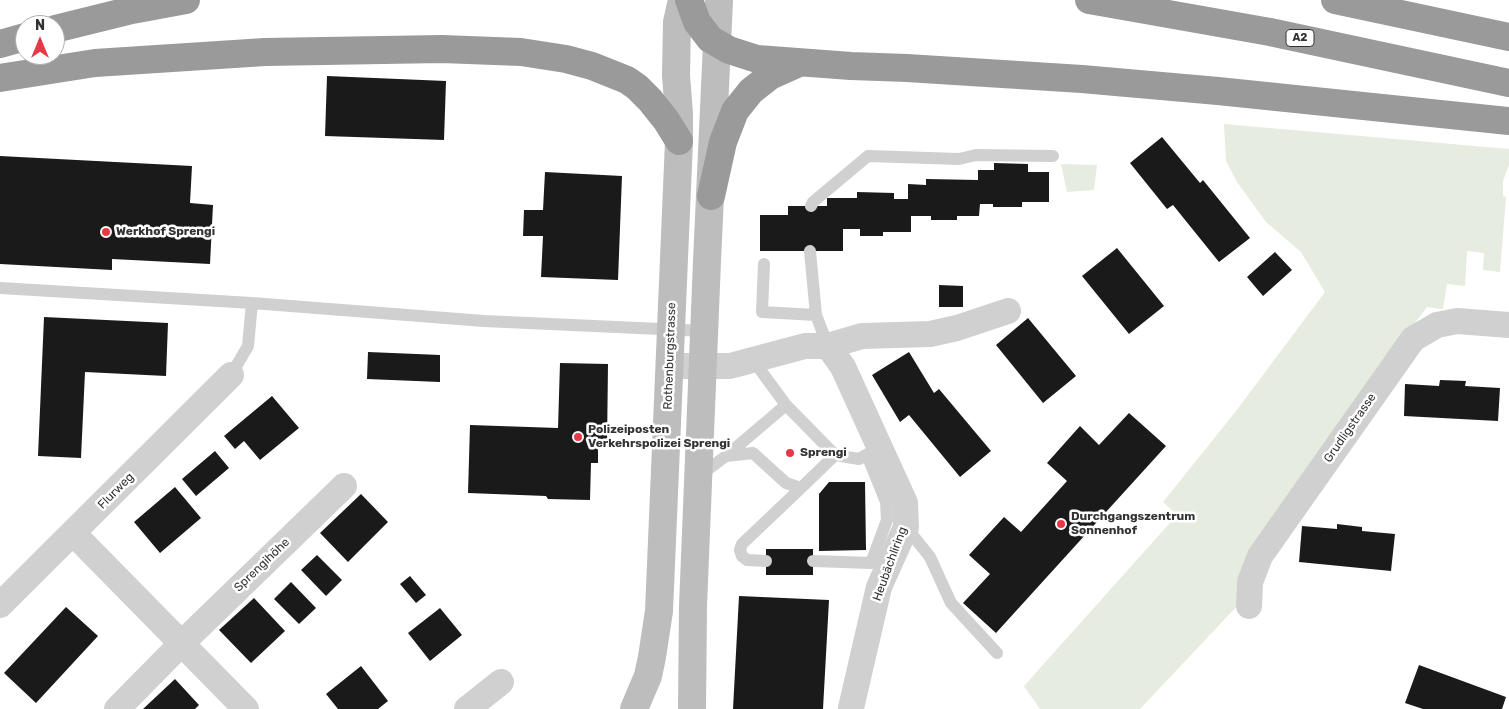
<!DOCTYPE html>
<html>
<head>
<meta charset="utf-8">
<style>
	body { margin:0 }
	#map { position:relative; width:1509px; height:709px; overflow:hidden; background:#fff; font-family:Rubik,sans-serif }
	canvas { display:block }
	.north { position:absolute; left:15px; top:15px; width:50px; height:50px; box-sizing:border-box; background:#fff; border:1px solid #adadad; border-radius:50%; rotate:0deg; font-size:14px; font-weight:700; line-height:20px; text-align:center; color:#333 }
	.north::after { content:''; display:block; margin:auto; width:18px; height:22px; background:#e63946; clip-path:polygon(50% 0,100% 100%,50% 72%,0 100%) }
</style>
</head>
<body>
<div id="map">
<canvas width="1509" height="709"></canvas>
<div class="north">N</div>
</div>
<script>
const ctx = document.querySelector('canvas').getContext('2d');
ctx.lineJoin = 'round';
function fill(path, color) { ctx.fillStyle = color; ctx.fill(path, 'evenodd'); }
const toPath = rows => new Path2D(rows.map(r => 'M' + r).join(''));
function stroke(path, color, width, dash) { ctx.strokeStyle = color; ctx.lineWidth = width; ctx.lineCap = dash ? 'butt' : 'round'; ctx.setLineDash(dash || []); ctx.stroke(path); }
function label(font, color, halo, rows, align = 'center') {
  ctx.font = font + ' Rubik,sans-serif'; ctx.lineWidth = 5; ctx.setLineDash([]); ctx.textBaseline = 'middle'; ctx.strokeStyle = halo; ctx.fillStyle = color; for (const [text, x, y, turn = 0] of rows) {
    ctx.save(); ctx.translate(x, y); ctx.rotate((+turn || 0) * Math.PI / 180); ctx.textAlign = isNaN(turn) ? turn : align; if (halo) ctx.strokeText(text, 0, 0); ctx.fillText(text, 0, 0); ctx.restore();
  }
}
fill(toPath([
	[1224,124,1509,149,1509,165,1503,181,1503,196,1506,197,1500,272,1483,270,1484,253,1467,251,1465,286,1447,284,1443,309,1427,307,1388,359,1239,604,1140,709,1040,709,1024,686,1177,515,1163,502,1236,411,1325,292,1301,252,1266,222,1237,182,1226,161],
	[1061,164,1097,165,1094,190,1067,192]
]), '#e6ecdf');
fill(toPath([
	[327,76,446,81,444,140,325,136],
	[1162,137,1200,183,1203,180,1250,238,1219,262,1173,205,1167,209,1130,163],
	[0,156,192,166,190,203,213,205,210,264,112,259,112,270,0,264],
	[994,163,1028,164,1028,172,1049,172,1049,202,1022,202,1022,207,993,207,993,204,980,204,979,216,957,216,957,220,931,220,931,216,911,216,911,232,883,232,883,236,860,236,860,229,843,229,843,251,760,251,760,215,788,215,788,206,827,206,827,198,857,198,857,192,894,193,894,199,908,199,908,184,926,185,926,179,978,180,978,170,994,170],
	[545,172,622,176,618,280,541,277,543,236,523,236,524,210,543,210],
	[1117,248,1164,306,1129,334,1082,276],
	[1275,252,1292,270,1263,296,1247,277],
	[939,285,963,286,963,307,939,307],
	[44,317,168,323,166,376,85,372,81,458,38,456],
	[1028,318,1076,376,1043,403,996,345],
	[368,352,440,355,440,382,367,379],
	[909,352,934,393,939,389,991,451,960,477,909,415,900,422,872,375],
	[560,363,608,364,607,446,598,446,598,463,591,463,590,500,548,499,546,496,468,493,470,425,558,428],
	[1440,380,1466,381,1465,386,1500,388,1498,421,1404,416,1405,384,1439,386],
	[272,396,299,428,260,460,244,441,235,449,224,436],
	[1129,413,1166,446,996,633,963,603,990,574,969,555,1004,517,1021,532,1067,481,1047,463,1080,426,1099,445],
	[215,451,229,468,196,496,182,479],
	[829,482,865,482,866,550,819,551,819,494],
	[175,487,201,518,160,553,134,522],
	[361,494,388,522,348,562,320,533],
	[1337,524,1362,527,1362,531,1395,534,1391,571,1299,562,1302,526,1337,529],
	[766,549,813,549,813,575,766,575],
	[317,555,342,580,326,596,301,570],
	[410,576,426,595,416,603,400,584],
	[291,582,316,608,299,624,274,599],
	[739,596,829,600,823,709,733,709],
	[254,598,285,631,251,663,219,630],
	[66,607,98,636,36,703,4,673],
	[440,608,462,635,430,661,408,633],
	[1419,665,1506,697,1502,709,1423,709,1405,703],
	[361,666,388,701,378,709,338,709,326,694],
	[175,679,199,705,195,709,143,709]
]), '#1a1a1a');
stroke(toPath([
	[811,206,813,202,868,156,959,159,976,155,1053,156],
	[810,251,816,315,828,346],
	[764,264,762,312,816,315],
	[0,288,252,303,484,321,704,331],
	[753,360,786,405,835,455,859,459,880,447],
	[231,375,248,346,252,303],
	[726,456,753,453,786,483,801,488,835,455],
	[699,476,726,456,786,405],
	[906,527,930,557,951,603,997,653],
	[766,561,747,560,742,556,740,550,742,544,801,488],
	[813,561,871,563,887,520,886,502,867,455]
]), '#d0d0d0', 12);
stroke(toPath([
	[828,346,843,367,905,503,906,527,879,587,851,708],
	[670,366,730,366,805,346,828,346,862,336,930,334,957,328,1008,311],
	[73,533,246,709],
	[0,605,231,375],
	[1249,606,1250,582,1260,556,1413,339,1437,325,1457,321,1509,325],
	[117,709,181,644,344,486],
	[467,709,501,682]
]), '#d0d0d0', 26);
stroke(toPath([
	[634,709,648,676,652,657,659,611,679,141,679,114,676,75,677,22,682,0],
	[692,709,693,606,707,261,719,0]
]), '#bdbdbd', 28);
stroke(toPath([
	[689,0,697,22,710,39,729,50,757,59,851,66,907,68,1082,79,1218,91,1509,121],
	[1089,0,1270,32,1509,83],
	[1335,0,1509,37],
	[55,29,132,10,186,0],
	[0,44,25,37],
	[0,78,95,63,265,52,442,49,521,52,566,59,592,66,627,80,637,87,650,100,666,120,679,141],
	[711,196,723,142,735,111,751,91,770,76,799,63]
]), '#9a9a9a', 28);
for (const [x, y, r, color] of [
	[106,232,5,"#e63946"],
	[578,437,5,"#e63946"],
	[790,453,5,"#e63946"],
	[1061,524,5,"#e63946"]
]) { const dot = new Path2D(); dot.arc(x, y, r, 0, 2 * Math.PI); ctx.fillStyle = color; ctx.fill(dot); stroke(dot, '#fff', 2); }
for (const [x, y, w] of [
	[1300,38,28]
]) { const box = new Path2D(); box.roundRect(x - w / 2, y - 8.5, w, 17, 4); ctx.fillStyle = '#fff'; ctx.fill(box); stroke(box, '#333', 1); }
label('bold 11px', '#333', null, [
	["A2",1300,38]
]);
label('bold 12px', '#333', '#fff', [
	["Werkhof Sprengi",116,232],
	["Polizeiposten",588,430],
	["Verkehrspolizei Sprengi",588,444],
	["Sprengi",800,453],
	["Durchgangszentrum",1071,517],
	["Sonnenhof",1071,531]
], 'left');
label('12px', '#333', '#fff', [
	["Rothenburgstrasse",670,356,-88],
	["Grudligstrasse",1350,428,-55],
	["Flurweg",116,491,-45],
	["Heubächliring",890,564,-70],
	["Sprengihöhe",262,565,-44]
]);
</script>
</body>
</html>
